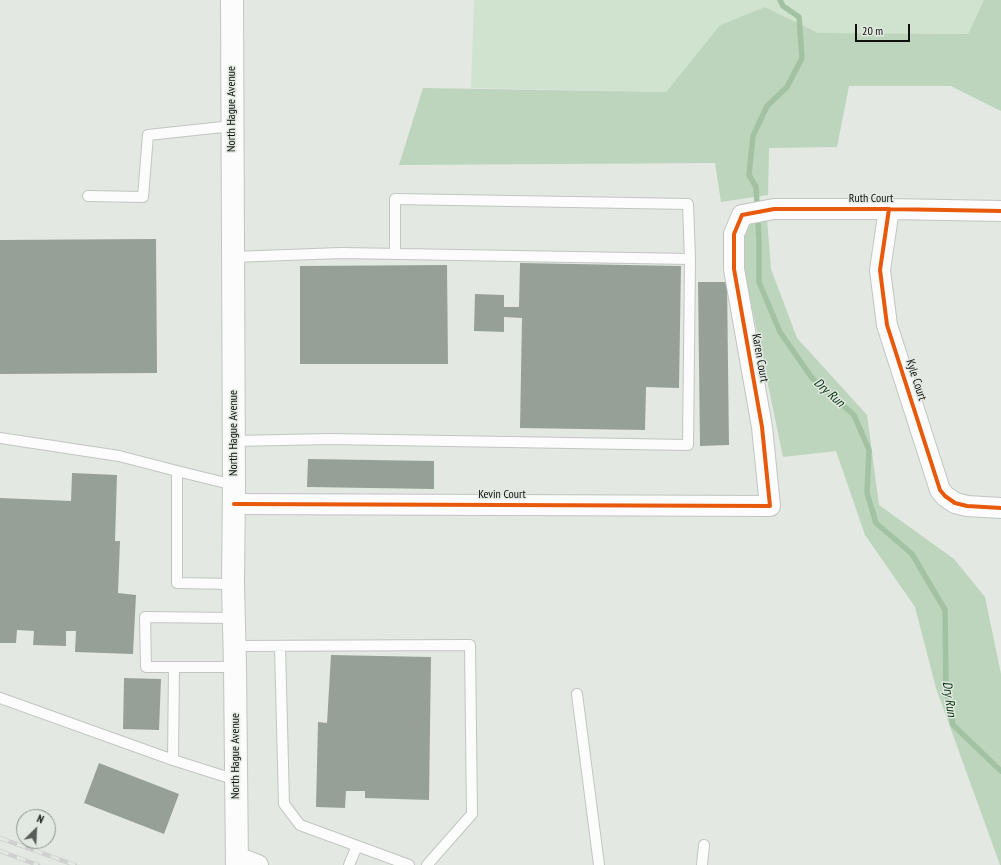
<!DOCTYPE html>
<html>
<head>
<meta charset="utf-8">
<style>
	body { margin:0 }
	#map { position:relative; width:1001px; height:865px; overflow:hidden; background:#e3e8e3; font-family:"PT Sans Narrow",sans-serif }
	canvas { display:block }
	.north { position:absolute; left:16px; top:809px; width:40px; height:40px; box-sizing:border-box; background:#e2e9e2; border:1px solid #8e938e; border-radius:50%; rotate:24deg; font-size:11px; font-weight:700; line-height:16px; text-align:center; color:#0f110f }
	.north::after { content:''; display:block; margin:auto; width:14px; height:18px; background:#595c59; clip-path:polygon(50% 0,100% 100%,50% 72%,0 100%) }
	.scale { position:absolute; left:855px; top:24px; width:55px; height:18px; box-sizing:border-box; border:2px solid #0f110f; border-top:0; padding-left:5px; font-size:12px; line-height:14px; white-space:nowrap; color:#0f110f; -webkit-text-stroke:3px #e2e9e2; paint-order:stroke }
</style>
</head>
<body>
<div id="map">
<canvas width="1001" height="865"></canvas>
<div class="north">N</div>
<div class="scale">20 m</div>
</div>
<script>
const ctx = document.querySelector('canvas').getContext('2d');
ctx.lineJoin = 'round';
function fill(path, color) { ctx.fillStyle = color; ctx.fill(path, 'evenodd'); }
const toPath = rows => new Path2D(rows.map(r => 'M' + r).join(''));
function stroke(path, color, width, dash) { ctx.strokeStyle = color; ctx.lineWidth = width; ctx.lineCap = dash ? 'butt' : 'round'; ctx.setLineDash(dash || []); ctx.stroke(path); }
function label(font, color, halo, rows, align = 'center') {
  ctx.font = font + ' "PT Sans Narrow",sans-serif'; ctx.lineWidth = 3; ctx.setLineDash([]); ctx.textBaseline = 'middle'; ctx.strokeStyle = halo; ctx.fillStyle = color; for (const [text, x, y, turn = 0] of rows) {
    ctx.save(); ctx.translate(x, y); ctx.rotate((+turn || 0) * Math.PI / 180); ctx.textAlign = isNaN(turn) ? turn : align; if (halo) ctx.strokeText(text, 0, 0); ctx.fillText(text, 0, 0); ctx.restore();
  }
}
fill(toPath([
	[474,0,984,0,968,34,818,33,765,7,720,25,666,92,471,88]
]), '#cfe3cf');
fill(toPath([
	[984,0,1001,0,1001,111,951,86,849,86,837,147,769,148,768,195,721,202,715,163,399,165,423,88,666,92,720,25,765,7,818,33,968,34],
	[767,219,771,269,797,338,867,415,879,505,954,559,985,597,1001,674,1001,865,1000,865,936,688,915,607,865,535,836,451,783,457,743,264,744,221]
]), '#bcd5bc');
stroke(toPath([
	[780,0,783,6,799,17,802,58,787,87,767,106,753,136,749,175,756,187,759,239,759,282,780,332,812,378,854,415,869,450,867,493,876,523,912,554,945,610,946,689,953,725,1001,771]
]), '#a3c2a3', 5.5);
fill(toPath([
	[156,239,157,373,0,374,0,240],
	[520,263,681,266,679,388,646,387,645,430,520,428,522,318,504,317,504,332,474,331,475,294,504,295,504,307,519,307],
	[447,265,448,364,300,364,300,266],
	[698,282,727,282,729,445,700,446],
	[308,459,434,461,434,489,307,487],
	[72,473,117,475,115,541,120,541,118,593,136,595,133,654,75,652,76,631,66,631,66,646,33,645,34,631,17,630,16,643,0,643,0,498,71,501],
	[331,655,431,657,429,800,365,798,365,791,346,791,345,808,316,807,318,722,327,723],
	[124,678,161,679,159,730,123,729],
	[99,763,179,794,164,834,84,803]
]), '#97a097');
const service = toPath([
	[88,196,143,197,148,135,232,126],
	[395,254,395,199,688,204,690,259],
	[233,257,341,253,690,259,688,445,330,439,234,441],
	[0,438,119,456,177,471,177,583,233,584],
	[177,471,234,485],
	[235,646,470,645,472,814,427,865],
	[280,646,284,804,300,825,409,865],
	[174,667,235,667],
	[577,694,599,865],
	[0,698,173,760,236,780],
	[173,760,174,667,146,667,145,617,234,618],
	[349,865,357,846],
	[702,865,704,845]
]);
const minor = toPath([
	[889,209,880,270,887,325,940,490,945,496,955,503,967,506,1001,508],
	[234,504,770,506,762,427,734,269,734,234,742,215,774,209,889,209,1001,211],
	[237,857,258,865]
]);
const secondary = toPath([
	[232,0,234,485,233,584,235,667,237,865]
]);
stroke(service, '#c2c5c2', 12);
stroke(minor, '#c2c5c2', 22);
stroke(secondary, '#c2c5c2', 24);
stroke(service, '#fbfcfb', 10);
stroke(minor, '#fbfcfb', 20);
stroke(secondary, '#fbfcfb', 22);
const rail = toPath([
	[0,838,75,865],
	[0,851,38,865]
]);
stroke(rail, '#cfd0cf', 4.5);
stroke(rail, '#e2e9e2', 3, [9]);
stroke(toPath([
	[889,209,880,270,887,325,940,490,945,496,955,503,967,506,1001,508],
	[234,504,770,506,762,427,734,269,734,234,742,215,774,209,889,209,1001,211]
]), '#e8590c', 4);
label('12px', '#0f110f', '#e2e9e2', [
	["North Hague Avenue",232,109,-90],
	["Ruth Court",871,199],
	["Karen Court",760,358,80],
	["Kyle Court",916,380,72],
	["North Hague Avenue",234,433,-90],
	["Kevin Court",502,495],
	["North Hague Avenue",236,756,-90]
]);
label('italic 13px', '#06340c', '#e2e9e2', [
	["Dry Run",829,393,42],
	["Dry Run",949,699,82]
]);
</script>
</body>
</html>
